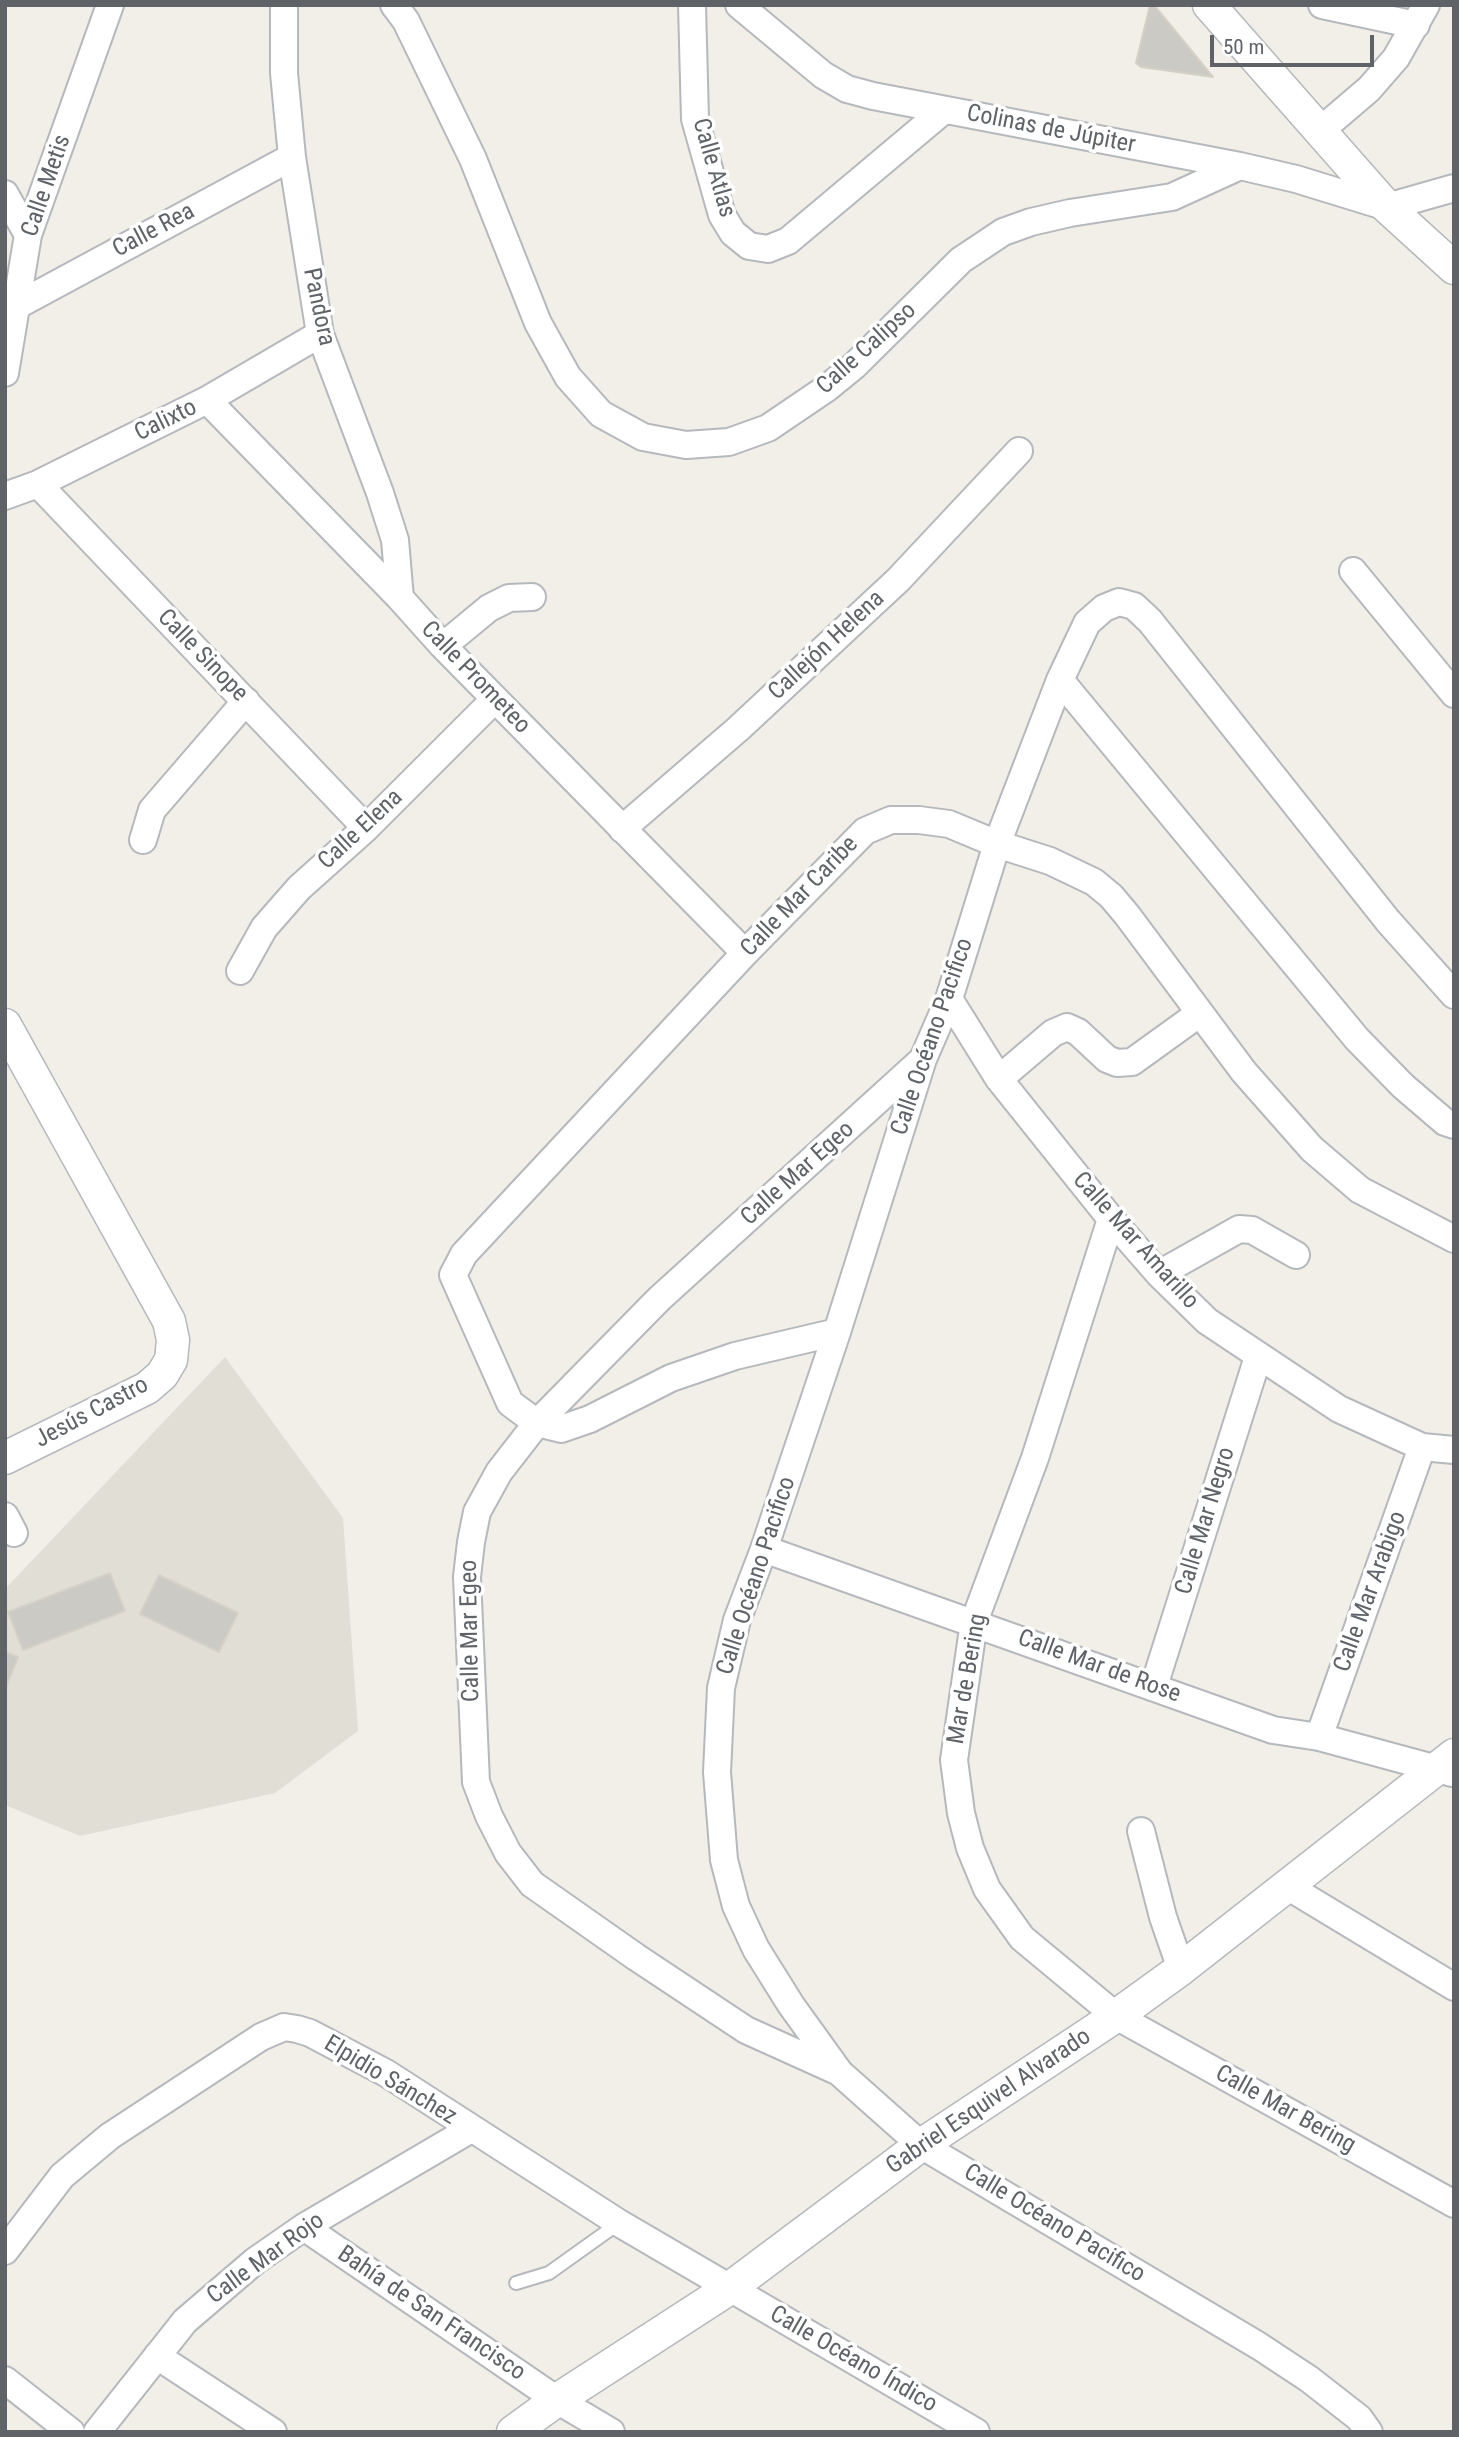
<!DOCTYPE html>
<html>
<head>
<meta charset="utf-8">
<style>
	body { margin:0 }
	#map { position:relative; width:1459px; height:2437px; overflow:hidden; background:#f1efe8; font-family:"Roboto Condensed",sans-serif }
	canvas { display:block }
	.frame { position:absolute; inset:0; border:7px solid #5f6368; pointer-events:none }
	.scale { position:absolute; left:1210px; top:35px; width:164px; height:32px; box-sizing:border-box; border:4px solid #5f6368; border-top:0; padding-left:9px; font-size:21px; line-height:24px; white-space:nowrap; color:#5f6368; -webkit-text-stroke:5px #fff; paint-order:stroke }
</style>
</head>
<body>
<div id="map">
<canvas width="1459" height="2437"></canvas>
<div class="frame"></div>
<div class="scale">50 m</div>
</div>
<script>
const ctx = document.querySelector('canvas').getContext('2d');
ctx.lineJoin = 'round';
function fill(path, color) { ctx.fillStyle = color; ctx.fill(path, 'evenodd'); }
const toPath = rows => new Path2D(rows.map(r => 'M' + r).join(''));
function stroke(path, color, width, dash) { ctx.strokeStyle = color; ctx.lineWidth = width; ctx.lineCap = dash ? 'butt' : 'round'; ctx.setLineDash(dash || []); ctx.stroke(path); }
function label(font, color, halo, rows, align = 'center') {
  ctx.font = font + ' "Roboto Condensed",sans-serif'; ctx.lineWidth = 7; ctx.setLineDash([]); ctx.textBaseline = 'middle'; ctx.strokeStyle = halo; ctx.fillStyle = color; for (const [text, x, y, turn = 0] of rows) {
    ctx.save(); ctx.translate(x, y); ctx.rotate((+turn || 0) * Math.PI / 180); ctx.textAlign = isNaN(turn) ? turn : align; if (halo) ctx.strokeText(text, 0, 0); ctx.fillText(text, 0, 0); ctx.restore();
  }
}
fill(toPath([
	[225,1357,343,1518,358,1731,275,1793,80,1836,5,1805,5,1589]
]), '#e1ded6');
const building = toPath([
	[1150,5,1154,5,1213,77,1141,67,1136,63,1150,5],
	[110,1573,125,1611,23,1650,8,1612,110,1573],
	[159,1575,238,1613,219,1652,140,1614,159,1575],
	[5,1652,18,1657,5,1690,5,1652]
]);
fill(building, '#cccac5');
stroke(building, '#d6d1c6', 2);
const service = toPath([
	[516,2283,549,2273,619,2223]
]);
const minor = toPath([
	[284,5,284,73,292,157,320,334,380,493,395,540,400,598],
	[394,5,406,21,473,159,538,323,568,377,601,414,643,437,686,445,729,442,768,428,827,388,854,366,961,260,1003,232,1031,222,1070,213,1172,197,1240,166],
	[692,5,695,119,722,215,733,233,749,246,768,249,788,241,944,110],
	[739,5,823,75,847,89,873,96,1240,166,1296,179,1387,207,1454,188],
	[1322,5,1416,25],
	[1321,130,1369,89,1396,58,1426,5],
	[5,194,28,235],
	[16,306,292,157],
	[5,373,28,235,110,5],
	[207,400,400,598,443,646,745,953],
	[38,484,366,828],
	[5,496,38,484,207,400,320,334],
	[1353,571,1454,694],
	[443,646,489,608,509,598,532,597],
	[1060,680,1357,1039,1403,1086,1445,1122,1454,1125],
	[622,829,738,729,898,580,1019,451],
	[143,840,152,810,246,701],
	[240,971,264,928,299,888,366,828,495,699],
	[949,999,999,1079,1111,1219,1159,1274,1207,1321,1339,1409,1422,1447,1454,1450],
	[999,1079,1053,1033,1067,1027,1078,1032,1107,1059,1117,1063,1132,1062,1200,1013],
	[1111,1219,1035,1458,974,1622,954,1760,961,1813,970,1848,987,1889,1022,1938,1116,2016,1454,2204],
	[1159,1274,1239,1229,1252,1230,1296,1255],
	[837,1332,735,1356,671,1378,590,1419,561,1429,537,1423,510,1403,453,1275,464,1254,745,953,865,831,891,820,919,820,949,824,997,844,1050,861,1094,882,1111,896,1127,915,1244,1072,1312,1149,1360,1190,1454,1239],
	[5,1516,14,1533],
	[764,1549,1273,1730,1319,1737,1452,1773],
	[1154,1686,1258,1357],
	[1319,1737,1422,1447],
	[1141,1831,1163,1917,1181,1969],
	[1287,1886,1454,1987],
	[839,2072,746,2030,636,1957,532,1884,508,1853,489,1816,476,1782,467,1577,471,1542,477,1512,499,1472,537,1423,659,1299,922,1060],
	[304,2227,557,2400,611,2432],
	[5,2251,62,2176,110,2136,261,2037,284,2027,297,2029,310,2033,386,2073,619,2223,976,2432],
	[157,2356,273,2432],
	[5,2380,71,2432],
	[97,2432,185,2321,255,2261,304,2227,471,2129],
	[1369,2432,1359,2418,1309,2379,1259,2346,921,2145,840,2073,791,2005,756,1949,736,1906,724,1860,717,1772,721,1688,737,1620,764,1549,837,1332,923,1059,949,999,997,844,1060,680,1087,623,1104,608,1119,602,1134,606,1150,621,1388,921,1454,995]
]);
const tertiary = toPath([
	[1209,5,1387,207,1454,268],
	[5,1025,169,1321,173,1340,171,1360,162,1375,147,1388,5,1458],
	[513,2432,557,2400,730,2288,921,2145,1116,2016,1181,1969,1454,1755]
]);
stroke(service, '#b5b8bc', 16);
stroke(minor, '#b5b8bc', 30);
stroke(tertiary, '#b5b8bc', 35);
stroke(service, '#fff', 12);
stroke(minor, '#fff', 26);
stroke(tertiary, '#fff', 32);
label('24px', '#5f6368', '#fff', [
	["Colinas de Júpiter",1051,130,11],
	["Calle Atlas",713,168,74],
	["Calle Metis",47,186,-71],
	["Calle Rea",154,231,-28],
	["Pandora",318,307,78],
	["Calle Calipso",867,349,-42],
	["Calixto",166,421,-26],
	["Callejón Helena",827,646,-43],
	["Calle Sinope",202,656,46],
	["Calle Prometeo",475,678,46],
	["Calle Elena",361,830,-43],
	["Calle Mar Caribe",800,897,-46],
	["Calle Océano Pacifico",933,1037,-71],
	["Calle Mar Egeo",798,1174,-42],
	["Calle Mar Amarillo",1135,1241,48],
	["Jesús Castro",92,1413,-28],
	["Calle Mar Negro",1206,1521,-73],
	["Calle Océano Pacifico",757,1576,-72],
	["Calle Mar Arabigo",1371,1592,-70],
	["Calle Mar Egeo",471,1631,-91],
	["Calle Mar de Rose",1099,1667,20],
	["Mar de Bering",968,1679,-80],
	["Elpidio Sánchez",390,2081,31],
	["Gabriel Esquivel Alvarado",989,2102,-34],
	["Calle Mar Bering",1285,2110,29],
	["Calle Océano Pacifico",1054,2224,31],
	["Calle Mar Rojo",266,2259,-36],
	["Bahía de San Francisco",431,2314,34],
	["Calle Océano Índico",853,2360,30]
]);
</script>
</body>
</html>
